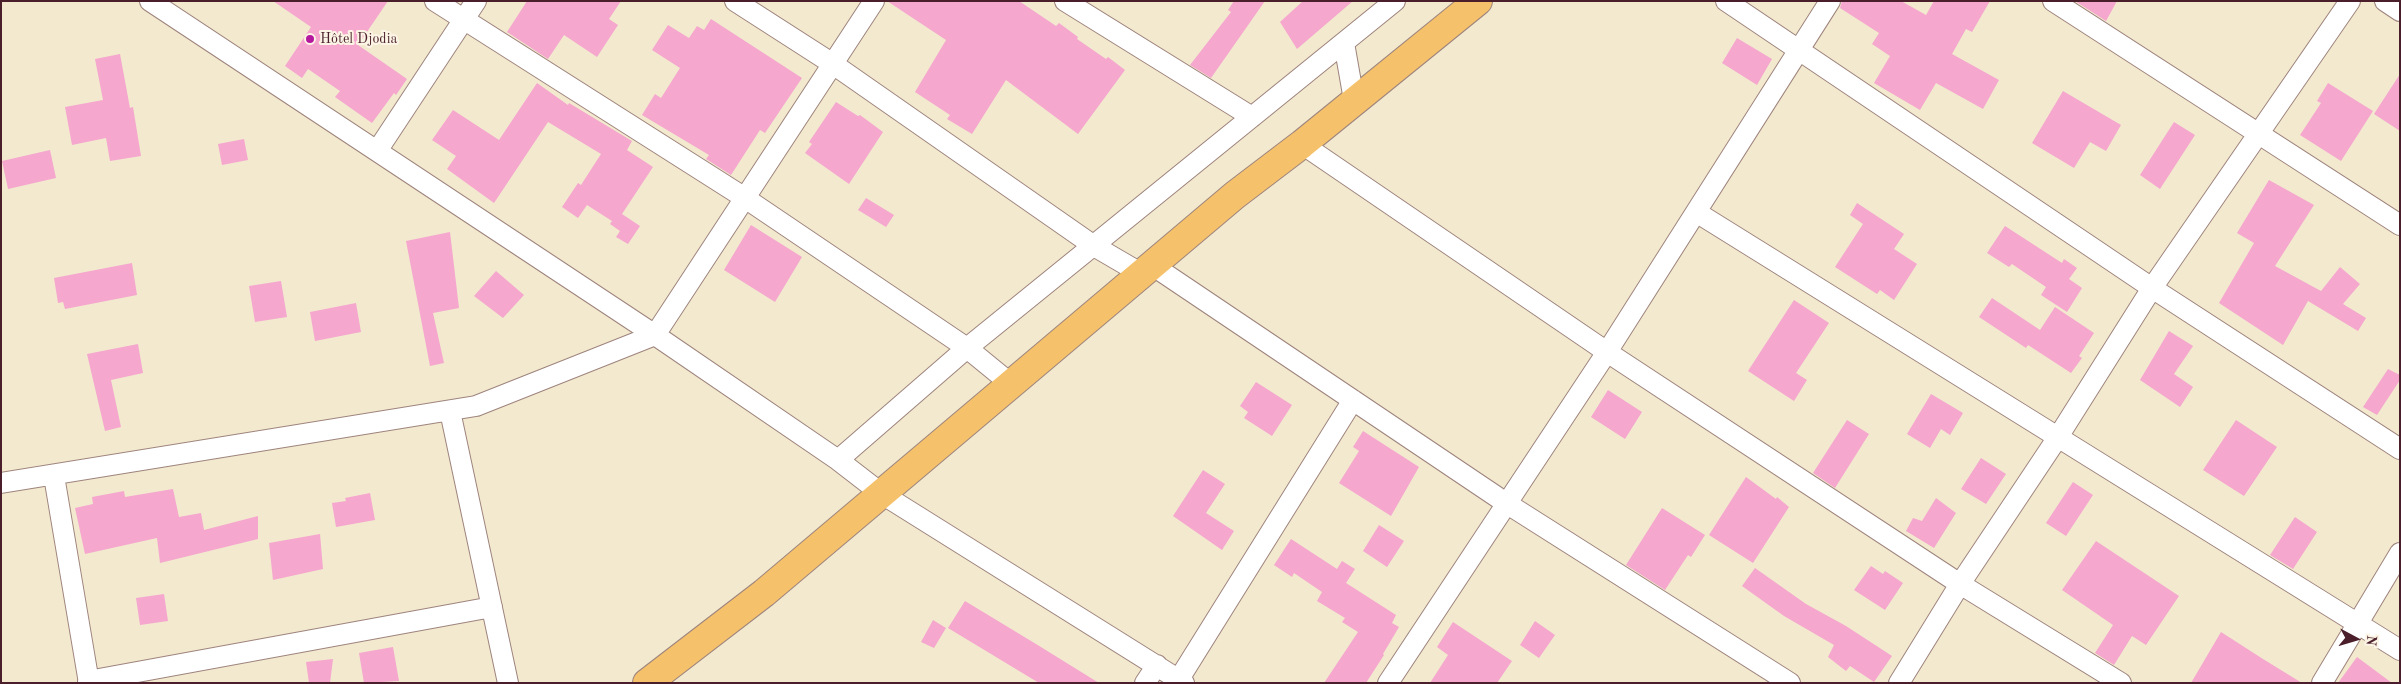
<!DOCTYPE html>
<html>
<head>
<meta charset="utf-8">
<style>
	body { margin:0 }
	#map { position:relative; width:2401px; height:684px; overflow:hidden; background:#f2e9cf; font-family:"Old Standard TT",serif }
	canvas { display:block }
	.frame { position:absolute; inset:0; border:2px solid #4a1f2b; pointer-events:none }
	.north { position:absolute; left:2331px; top:614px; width:50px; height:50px; -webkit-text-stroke:4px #fcf5e5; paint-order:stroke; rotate:96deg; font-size:14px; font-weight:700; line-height:20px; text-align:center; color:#4a1f2b }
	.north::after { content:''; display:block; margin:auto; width:18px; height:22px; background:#4a1f2b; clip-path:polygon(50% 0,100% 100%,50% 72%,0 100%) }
</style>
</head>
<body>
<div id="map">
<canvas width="2401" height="684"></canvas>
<div class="frame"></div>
<div class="north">N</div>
</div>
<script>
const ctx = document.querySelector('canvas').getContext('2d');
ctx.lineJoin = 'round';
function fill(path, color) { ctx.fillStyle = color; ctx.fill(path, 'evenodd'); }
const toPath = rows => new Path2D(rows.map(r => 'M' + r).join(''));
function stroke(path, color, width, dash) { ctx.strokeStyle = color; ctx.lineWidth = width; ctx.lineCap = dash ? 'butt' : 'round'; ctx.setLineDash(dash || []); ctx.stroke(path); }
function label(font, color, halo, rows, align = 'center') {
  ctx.font = font + ' "Old Standard TT",serif'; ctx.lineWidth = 4; ctx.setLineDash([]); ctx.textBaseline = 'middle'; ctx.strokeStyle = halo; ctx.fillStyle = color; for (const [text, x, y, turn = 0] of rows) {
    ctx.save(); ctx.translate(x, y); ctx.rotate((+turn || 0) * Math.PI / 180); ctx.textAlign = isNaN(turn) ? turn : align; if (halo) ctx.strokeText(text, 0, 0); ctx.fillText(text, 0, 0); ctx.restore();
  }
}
fill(toPath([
	[273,1,388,1,358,45,407,79,396,95,394,93,372,123,335,97,340,91,308,69,302,78,285,66,311,27],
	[527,1,621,1,609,19,618,25,597,57,564,35,548,59,507,32],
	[887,1,1019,1,1056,26,1059,23,1078,37,1077,39,1106,59,1108,57,1125,70,1078,134,1006,80,972,134,947,119,950,115,915,92,946,40],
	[1234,1,1265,1,1211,78,1190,65,1231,12,1228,10],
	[1303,1,1353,1,1297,49,1280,22],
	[1842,1,1901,1,1926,15,1934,1,1990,1,1972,32,1966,29,1952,54,1999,80,1983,109,1936,83,1920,110,1874,83,1890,56,1872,44,1879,33,1840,8],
	[2075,1,2117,1,2106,21],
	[711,19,802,78,765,133,760,130,731,175,706,159,709,155,642,115,655,94,661,98,680,68,652,50,668,25,689,38,697,26,704,30],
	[1737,38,1772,59,1757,85,1722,63],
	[120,54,130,108,133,107,141,156,110,161,106,138,72,145,65,107,103,100,95,59],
	[2400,74,2400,131,2374,114],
	[537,83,568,105,569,103,632,141,627,150,653,167,622,214,640,226,628,244,616,237,620,231,610,224,612,221,587,205,578,218,562,207,578,183,581,185,601,154,548,122,494,203,447,169,456,156,432,140,453,110,499,140],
	[2328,83,2373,111,2341,161,2300,135,2321,103,2317,101],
	[2063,91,2121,125,2106,151,2090,142,2074,168,2032,143],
	[836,102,858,116,860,115,883,132,849,184,805,153,812,144,809,142],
	[2174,122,2195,135,2160,189,2140,175],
	[244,139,248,160,222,165,218,144],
	[50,150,56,178,8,189,2,161],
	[2269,180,2314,205,2275,266,2321,291,2340,267,2360,284,2343,304,2366,318,2358,331,2308,301,2283,345,2219,303,2254,243,2237,233],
	[866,198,894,215,886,227,858,210],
	[1857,203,1904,234,1894,249,1917,264,1894,300,1880,290,1877,294,1835,267,1863,224,1850,215],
	[751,225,802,257,775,302,724,270],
	[2005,226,2062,263,2064,259,2077,268,2069,279,2082,288,2067,312,2041,295,2046,287,2012,264,2009,267,1987,253],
	[450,232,459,308,433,313,444,363,430,366,406,241],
	[132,263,137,295,65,309,63,302,58,303,54,278],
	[496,271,524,295,503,318,474,296],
	[281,281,287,317,255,322,249,286],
	[1992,298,2040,330,2055,307,2094,333,2079,356,2082,358,2071,373,2028,345,2026,348,1979,317],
	[1794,300,1829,323,1796,373,1807,380,1794,401,1748,371],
	[356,303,361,332,315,341,310,312],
	[2169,331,2193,346,2174,374,2193,387,2180,407,2140,380],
	[138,344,143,373,111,380,121,427,105,431,87,354],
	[2388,369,2400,375,2400,380,2377,415,2363,407],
	[1256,382,1292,405,1272,436,1244,418,1248,412,1240,406],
	[1608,390,1642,412,1625,439,1591,417],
	[1931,394,1963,413,1950,435,1941,429,1930,448,1907,434],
	[1847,420,1869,434,1835,488,1813,473],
	[2236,420,2277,447,2244,496,2203,470],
	[1363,431,1419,467,1391,516,1339,483,1359,451,1353,447],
	[1981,458,2006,474,1986,504,1961,489],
	[1203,470,1225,484,1206,513,1234,531,1222,550,1173,516],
	[1746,477,1776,499,1777,497,1789,507,1753,563,1709,535],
	[2073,482,2093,495,2066,536,2046,523],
	[173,489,179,517,201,513,204,530,258,516,258,539,160,563,157,538,85,554,75,508,93,504,92,497,124,491,125,497],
	[370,493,375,520,336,527,332,503,346,501,345,498],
	[1936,498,1956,513,1934,548,1906,531,1913,518,1922,521],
	[1662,508,1705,535,1691,557,1688,555,1665,590,1626,565],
	[2295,517,2317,532,2293,569,2270,555],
	[1379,525,1404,541,1387,567,1363,551],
	[320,534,323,569,273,580,269,543],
	[1291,539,1337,569,1342,561,1355,569,1346,583,1396,615,1392,623,1399,627,1383,654,1384,655,1366,683,1324,683,1358,632,1342,622,1345,618,1317,601,1322,592,1294,573,1292,577,1274,565],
	[2096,541,2179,596,2146,645,2132,636,2114,665,2095,653,2113,625,2062,590],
	[1871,566,1883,574,1885,571,1903,583,1885,610,1854,590],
	[1755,568,1806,604,1846,626,1892,656,1874,682,1850,666,1846,671,1828,657,1834,645,1784,616,1742,586],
	[164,594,168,621,140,625,136,598],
	[965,601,1036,644,1099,683,1039,683,948,628],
	[933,620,946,628,934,648,921,642],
	[1535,621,1555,635,1539,658,1520,645],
	[1453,622,1512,661,1497,683,1430,683,1448,655,1437,647],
	[2221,632,2263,659,2302,683,2191,683],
	[393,647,399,681,364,683,359,653],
	[2357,657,2392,683,2338,683],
	[333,659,330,683,309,683,306,662]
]), '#f5a7ce');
const minor = toPath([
	[150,1,655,335,838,460,882,494,1184,683],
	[435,1,745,198,967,348,1011,384],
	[735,1,833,64,1094,246,1142,274],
	[1065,1,1252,117],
	[1726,1,2152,288,2400,449],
	[2053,1,2400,225],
	[2385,1,2400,11],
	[1344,43,1354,100],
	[1302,144,1607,352,1960,584,2121,683],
	[377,151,476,1],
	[1696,212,2400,650],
	[1152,265,1506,503,1790,683],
	[450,411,508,683],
	[838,460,967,348,1395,1],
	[54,476,89,683],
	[1,483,476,406,655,335,874,1],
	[1179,679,1353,400],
	[88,681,492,607],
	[1145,683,1157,665],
	[1388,683,1607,352,1830,1],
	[1899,683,1960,584,2058,437,2152,288,2350,1],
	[2322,683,2400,553]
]);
const primary = toPath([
	[647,683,764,593,1235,195,1302,144,1478,1]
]);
stroke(minor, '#9e847d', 22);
stroke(primary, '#9e847d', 30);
stroke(minor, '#fff', 20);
stroke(primary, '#f5c16b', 28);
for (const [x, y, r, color] of [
	[310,39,5,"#b5179e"]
]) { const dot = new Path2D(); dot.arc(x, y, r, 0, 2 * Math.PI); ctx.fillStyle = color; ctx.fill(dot); stroke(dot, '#fcf5e5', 2); }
label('14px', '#4a1f2b', '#fcf5e5', [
	["Hôtel Djodia",320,39]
], 'left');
</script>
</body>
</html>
